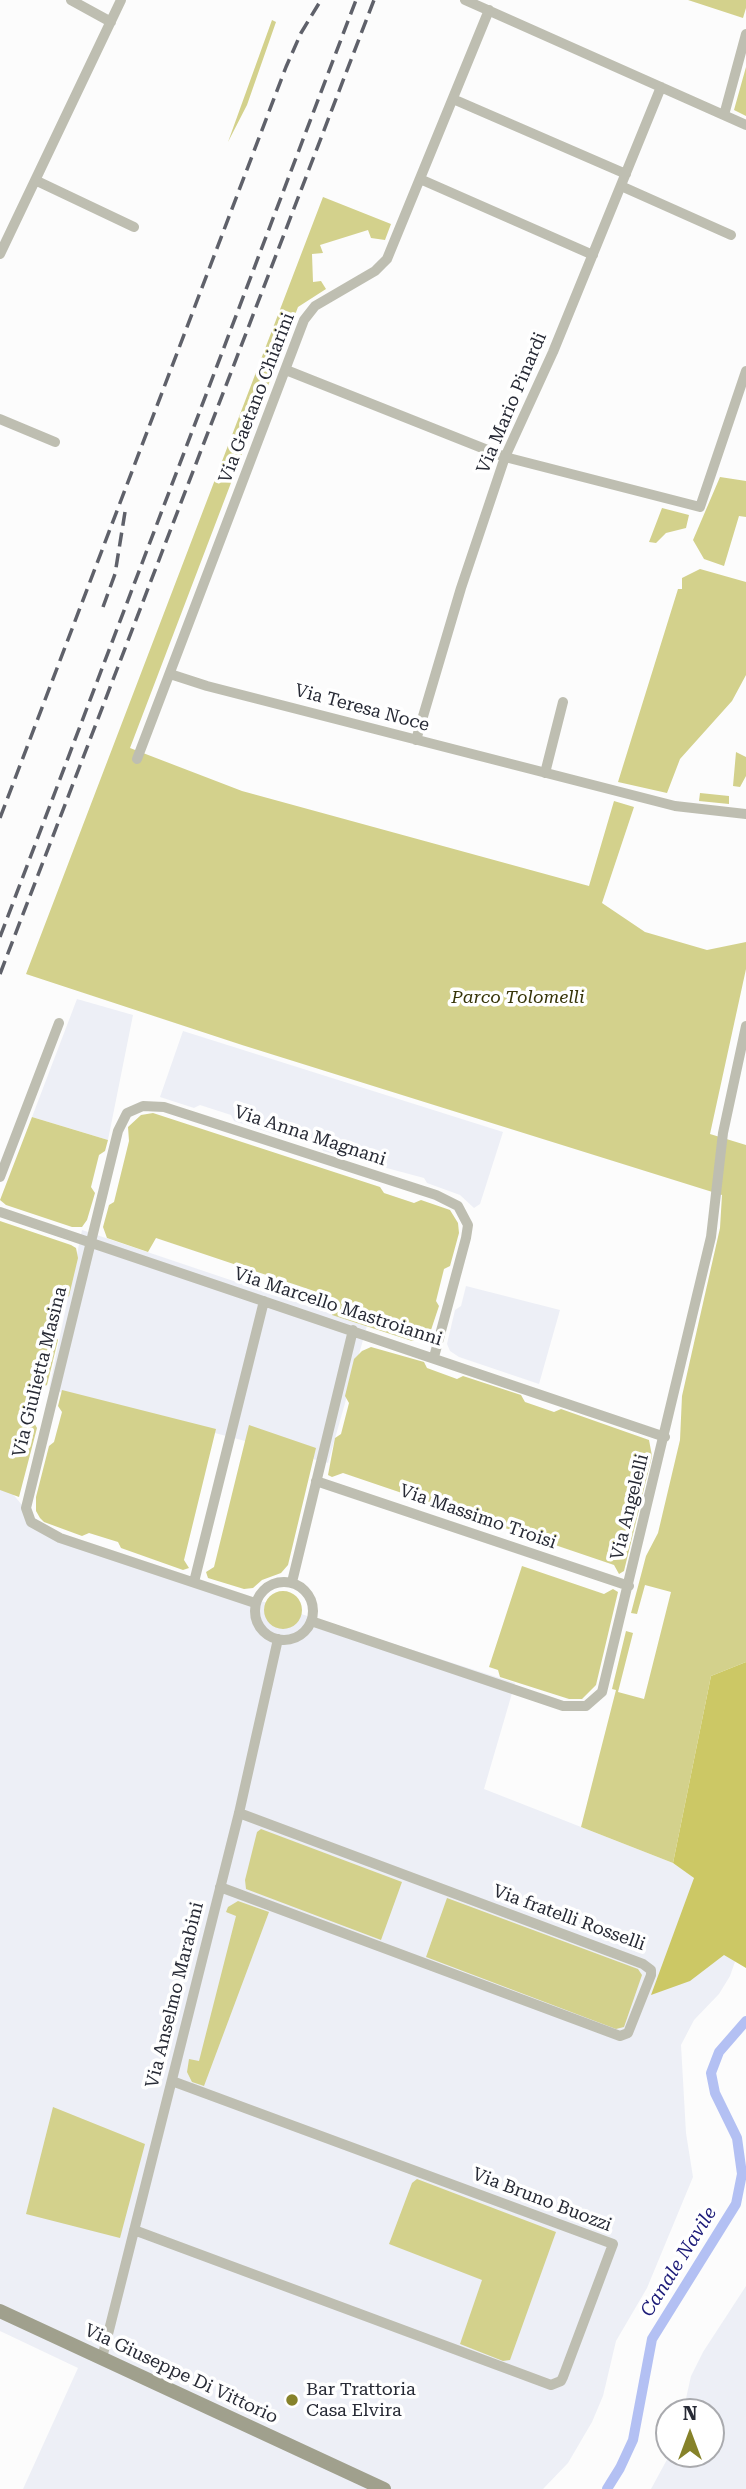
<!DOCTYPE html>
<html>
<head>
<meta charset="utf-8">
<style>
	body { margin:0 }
	#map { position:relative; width:746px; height:2489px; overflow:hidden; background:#fcfcfc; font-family:"Roboto Serif",serif }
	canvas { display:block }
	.north { position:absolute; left:655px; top:2398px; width:70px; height:70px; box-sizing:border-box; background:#fff; border:2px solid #a9aaae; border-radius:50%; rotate:0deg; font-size:19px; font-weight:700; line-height:28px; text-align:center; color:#272a35 }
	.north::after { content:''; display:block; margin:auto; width:24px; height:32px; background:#86822a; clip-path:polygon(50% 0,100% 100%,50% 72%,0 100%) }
</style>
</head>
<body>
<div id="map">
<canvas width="746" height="2489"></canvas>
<div class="north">N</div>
</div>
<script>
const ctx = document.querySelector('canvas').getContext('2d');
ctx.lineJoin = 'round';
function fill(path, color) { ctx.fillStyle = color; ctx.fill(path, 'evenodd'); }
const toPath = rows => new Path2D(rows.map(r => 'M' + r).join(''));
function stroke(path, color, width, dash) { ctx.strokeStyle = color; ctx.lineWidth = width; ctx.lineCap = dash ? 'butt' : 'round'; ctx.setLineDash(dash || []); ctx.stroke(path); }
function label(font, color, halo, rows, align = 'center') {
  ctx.font = font + ' "Roboto Serif",serif'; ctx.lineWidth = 7; ctx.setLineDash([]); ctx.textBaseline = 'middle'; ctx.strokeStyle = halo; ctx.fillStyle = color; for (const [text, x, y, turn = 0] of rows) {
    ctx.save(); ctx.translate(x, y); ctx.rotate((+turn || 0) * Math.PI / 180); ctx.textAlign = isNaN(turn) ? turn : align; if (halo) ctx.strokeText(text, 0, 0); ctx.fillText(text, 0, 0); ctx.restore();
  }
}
fill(toPath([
	[77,999,133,1015,108,1140,32,1117],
	[183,1031,503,1132,480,1204,474,1208,460,1195,427,1183,424,1178,323,1151,319,1144,289,1134,283,1137,234,1121,231,1115,200,1105,194,1108,160,1097],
	[82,1230,367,1326,328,1463,49,1389],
	[466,1286,560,1310,539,1384,459,1357,450,1351,447,1344,455,1310,461,1306],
	[0,1488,11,1492,34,1519,69,1539,515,1683,484,1789,673,1863,692,1876,711,1904,745,1933,730,1976,719,1994,694,2020,681,2045,686,2133,693,2177,647,2288,616,2341,603,2396,592,2422,568,2463,543,2489,23,2489,78,2368,0,2331],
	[746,2286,746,2489,651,2489,670,2454,711,2454,711,2412,683,2412,691,2376,703,2352]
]), '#edeff6');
fill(toPath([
	[688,0,746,0,746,8,743,18],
	[272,20,276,22,247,105,228,142],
	[746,67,746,116,734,110],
	[323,197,391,224,385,240,371,238,368,230,320,245,323,253,312,254,313,282,321,281,326,289,298,307,130,748,242,791,589,886,614,801,634,807,602,903,645,932,707,950,746,942,746,969,710,1134,746,1145,746,1662,711,1676,673,1863,581,1827,616,1690,612,1689,626,1631,633,1633,618,1692,644,1699,671,1592,645,1585,637,1614,631,1613,646,1556,658,1533,680,1440,682,1396,720,1228,722,1195,242,1045,26,974],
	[720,477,746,481,746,517,739,516,724,566,704,559,693,540],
	[662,508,689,515,686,528,666,533,656,543,649,542],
	[700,569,746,582,746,675,732,701,680,759,667,793,618,782,678,589,682,589,682,578],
	[736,752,746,757,746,776,740,787,733,786],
	[700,793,729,796,729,804,699,801],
	[153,1113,380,1187,384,1193,414,1203,421,1200,450,1210,458,1223,459,1233,450,1266,444,1269,436,1301,439,1306,428,1339,412,1341,332,1315,335,1298,156,1238,148,1252,107,1238,103,1227,109,1205,114,1202,129,1141,128,1127,141,1115],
	[32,1117,108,1140,105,1151,99,1155,91,1187,95,1193,87,1220,82,1227,72,1227,6,1205,0,1200],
	[0,1221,71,1245,76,1248,78,1258,69,1296,63,1300,54,1334,58,1340,47,1385,41,1388,33,1421,37,1428,19,1497,0,1490],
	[371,1347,424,1362,427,1368,457,1379,463,1376,521,1395,525,1402,554,1412,561,1409,649,1440,652,1456,624,1571,619,1574,614,1565,343,1473,332,1477,328,1475,335,1438,341,1434,349,1403,345,1396,354,1359,362,1351],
	[62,1390,216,1429,184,1560,189,1568,183,1570,121,1548,118,1542,89,1533,82,1536,44,1522,40,1518,36,1511,36,1497,49,1446,54,1442,62,1412,58,1406],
	[249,1425,316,1448,288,1565,281,1573,262,1580,253,1588,244,1589,208,1578,206,1572,214,1567],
	[522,1566,604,1594,613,1589,618,1592,596,1685,582,1699,569,1699,500,1677,498,1670,489,1667],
	'264 1610a19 19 0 1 1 38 0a19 19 0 1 1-38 0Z',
	[261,1829,402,1882,381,1940,246,1889,245,1880,257,1832],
	[447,1898,638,1969,642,1975,624,2027,616,2029,426,1957],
	[238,1901,269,1912,204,2086,192,2082,187,2072,189,2059,199,2061,236,1916,226,1912,228,1907],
	[53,2107,145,2144,120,2238,26,2214],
	[417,2179,556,2232,510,2360,503,2361,460,2344,482,2280,389,2244,412,2183]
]), '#d3d18c');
fill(toPath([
	[746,1662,746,1968,724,1955,690,1981,651,1995,694,1878,673,1863,711,1676]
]), '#ccc865');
stroke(toPath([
	[607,2489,620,2468,633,2440,652,2339,736,2204,742,2174,737,2138,715,2093,711,2073,719,2052,746,2021]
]), '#b3c0f3', 10);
stroke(toPath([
	[71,0,111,22],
	[465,0,746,125],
	[453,99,626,174],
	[724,115,746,34],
	[420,179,593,255],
	[37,181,134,227],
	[621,186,731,235],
	[0,254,121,0],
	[286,370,505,457,700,507,746,371],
	[0,419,55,442],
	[170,674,207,686,675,806,746,814],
	[416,740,461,588,505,457,553,352,661,87],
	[137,759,304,320,315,306,375,271,387,259,489,10],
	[545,773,563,702],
	[0,1177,59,1023],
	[0,1212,665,1437],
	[316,1481,629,1586],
	'255 1611a29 29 0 1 1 58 0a29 29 0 1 1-58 0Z',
	[194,1582,264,1301],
	[292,1582,353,1330],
	[255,1603,60,1538,31,1522,26,1508,118,1131,127,1113,143,1106,164,1107,436,1195,458,1206,468,1225,466,1238,434,1357],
	[311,1621,563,1706,586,1706,602,1692,711,1237,723,1133,746,1026],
	[220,1887,620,2036,628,2033,651,1975,651,1970,643,1964,239,1813],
	[134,2230,551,2385,561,2381,563,2377,613,2244,172,2081],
	[102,2358,239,1813,278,1639]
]), '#bebeb1', 10);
stroke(toPath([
	[0,2311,384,2489]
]), '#a0a08d', 14);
stroke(toPath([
	[103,607,115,574,125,512],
	[0,818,286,67,301,33,321,0],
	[0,937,356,0],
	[0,974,374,0]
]), '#5f616a', 3.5, [14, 7]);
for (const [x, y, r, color] of [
	[292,2400,7,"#86822a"]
]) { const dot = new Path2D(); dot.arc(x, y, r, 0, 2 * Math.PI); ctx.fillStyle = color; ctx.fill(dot); stroke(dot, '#fff', 2.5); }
label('18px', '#272a35', '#fff', [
	["Via Gaetano Chiarini",257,398,-69],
	["Via Mario Pinardi",512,403,-67],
	["Via Teresa Noce",362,708,15],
	["Via Anna Magnani",310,1136,18],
	["Via Marcello Mastroianni",338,1307,18],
	["Via Giulietta Masina",40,1372,-76],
	["Via Angelelli",630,1507,-76],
	["Via Massimo Troisi",478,1517,19],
	["Via fratelli Rosselli",569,1918,20],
	["Via Anselmo Marabini",175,1995,-76],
	["Via Bruno Buozzi",542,2200,21],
	["Via Giuseppe Di Vittorio",181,2374,25]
]);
label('italic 18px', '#363408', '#fff', [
	["Parco Tolomelli",518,998]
]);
label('18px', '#272a35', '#fff', [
	["Bar Trattoria",306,2390],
	["Casa Elvira",306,2411]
], 'left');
label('italic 19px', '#1d1c79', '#fff', [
	["Canale Navile",679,2262,-58]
]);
</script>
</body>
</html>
